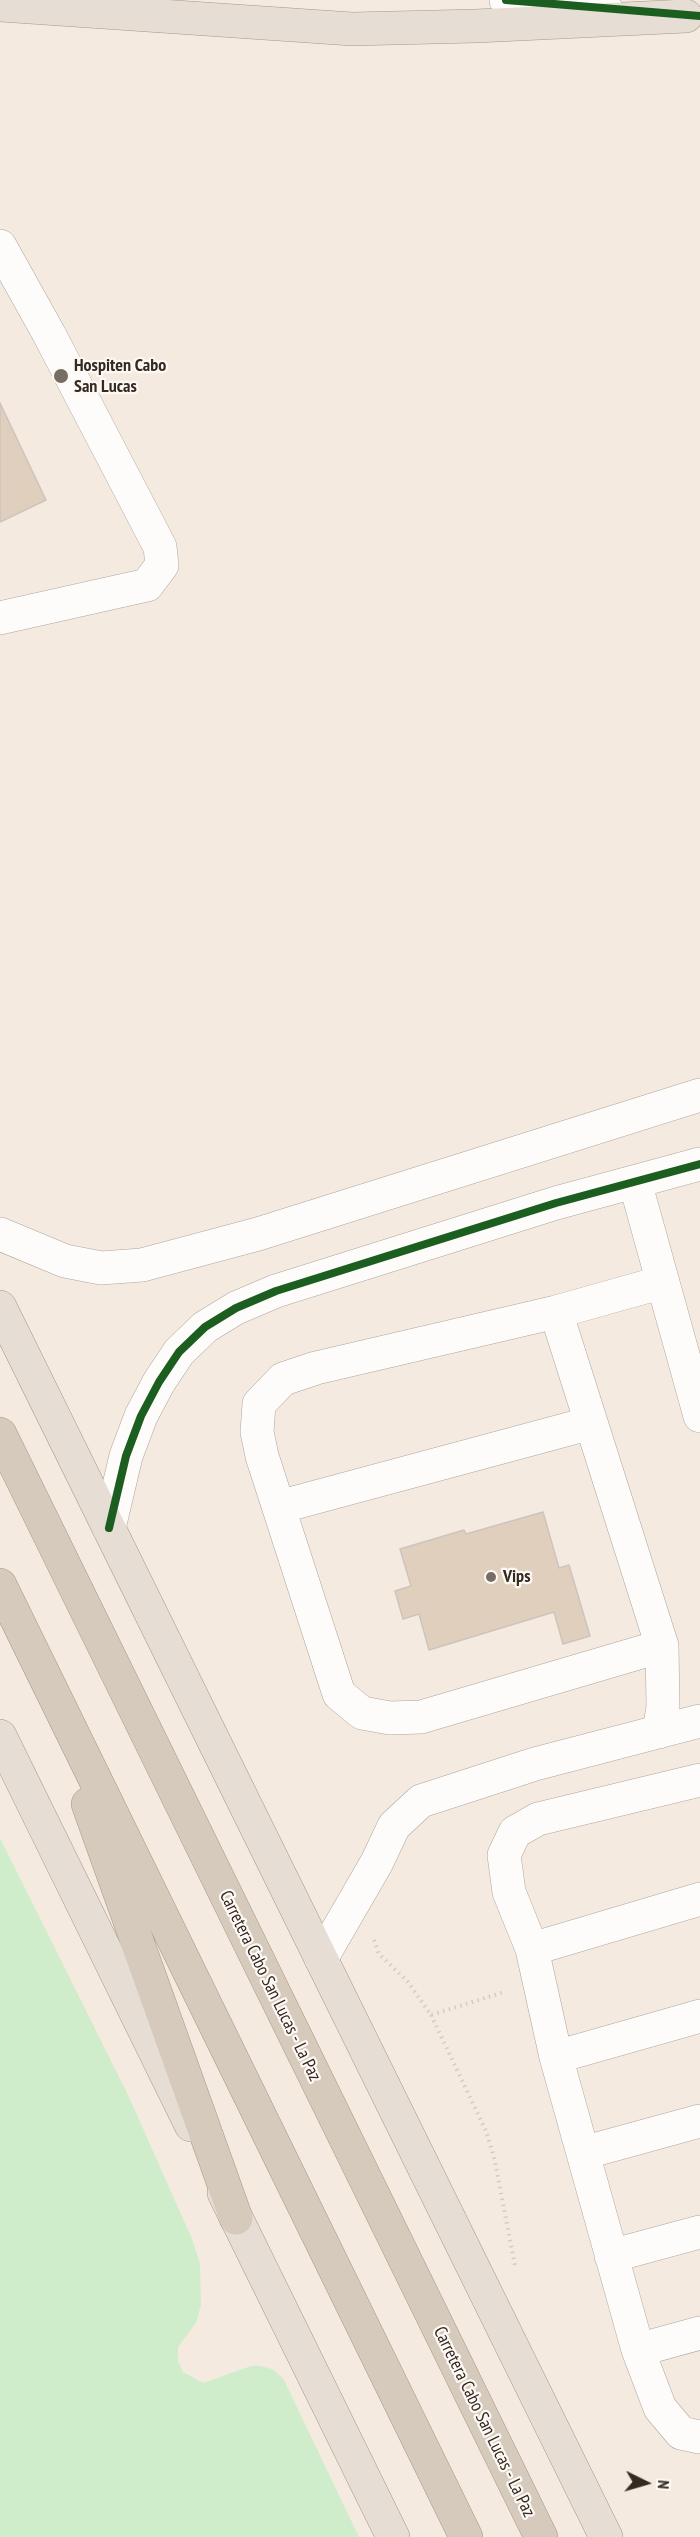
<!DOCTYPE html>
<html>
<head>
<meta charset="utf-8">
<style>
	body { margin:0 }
	#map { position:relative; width:700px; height:2537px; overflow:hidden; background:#f4eae0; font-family:"PT Sans Narrow",sans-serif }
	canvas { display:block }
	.north { position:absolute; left:616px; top:2453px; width:60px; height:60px; -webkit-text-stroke:4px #fef9f5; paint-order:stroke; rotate:95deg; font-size:16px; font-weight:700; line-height:24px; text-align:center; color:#332a22 }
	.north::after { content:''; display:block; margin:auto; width:21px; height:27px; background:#332a22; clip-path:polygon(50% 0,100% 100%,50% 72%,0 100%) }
</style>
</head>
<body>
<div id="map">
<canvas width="700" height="2537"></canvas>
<div class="north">N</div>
</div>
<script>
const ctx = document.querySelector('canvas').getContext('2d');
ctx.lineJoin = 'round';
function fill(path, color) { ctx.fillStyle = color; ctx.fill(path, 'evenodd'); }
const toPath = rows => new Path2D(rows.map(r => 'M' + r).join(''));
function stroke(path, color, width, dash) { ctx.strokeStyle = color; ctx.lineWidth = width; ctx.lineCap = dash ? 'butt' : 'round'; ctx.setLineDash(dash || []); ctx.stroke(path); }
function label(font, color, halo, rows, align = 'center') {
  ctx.font = font + ' "PT Sans Narrow",sans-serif'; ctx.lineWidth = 4.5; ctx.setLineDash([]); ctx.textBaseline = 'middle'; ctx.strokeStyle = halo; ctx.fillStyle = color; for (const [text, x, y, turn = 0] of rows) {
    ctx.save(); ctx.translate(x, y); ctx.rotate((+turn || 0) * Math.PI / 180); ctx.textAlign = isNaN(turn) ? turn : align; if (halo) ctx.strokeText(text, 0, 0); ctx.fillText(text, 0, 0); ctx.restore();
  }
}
fill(toPath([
	[0,1838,129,2097,192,2239,200,2263,201,2305,196,2323,178,2347,178,2361,183,2372,203,2383,251,2366,260,2366,272,2369,283,2378,359,2537,0,2537]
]), '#d0edcb');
const building = toPath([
	[0,403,46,500,0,522,0,403],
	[543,1512,559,1568,569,1565,590,1636,563,1644,554,1612,429,1650,419,1614,403,1619,395,1591,411,1586,400,1549,464,1530,466,1534,543,1512]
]);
fill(building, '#e1cfbe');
stroke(building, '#cdc4bc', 1.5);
const minor = toPath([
	[506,0,606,9],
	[0,246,49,334,160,547,162,565,147,585,0,618],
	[635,1182,700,1416],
	[0,1234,65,1261,101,1268,142,1265,258,1234,700,1095],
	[556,1312,316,1368,283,1379,259,1404,257,1432,262,1456,339,1694,362,1713,390,1718,421,1717,662,1646],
	[279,1507,591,1423],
	[109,1528,126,1456,141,1416,159,1382,179,1352,205,1327,236,1308,276,1291,556,1203,700,1164],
	[659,1732,663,1707,662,1646,556,1312,663,1282],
	[700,1780,538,1819,515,1832,504,1855,509,1892,532,1949,556,2057,638,2350,660,2408,681,2433,700,2437],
	[532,1949,700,1899],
	[321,1959,377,1862,394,1826,421,1801,535,1764,700,1721],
	[556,2057,700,2016],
	[583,2153,700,2121],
	[611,2256,700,2232],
	[638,2350,700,2333]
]);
const major = toPath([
	[0,5,352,29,476,26,686,16],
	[0,1307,606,2537],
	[0,1736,191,2125],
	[224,2193,393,2537]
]);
const highway = toPath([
	[0,1434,541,2537],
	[0,1585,466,2537],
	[88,1804,236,2218]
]);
stroke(minor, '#aea59d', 34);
stroke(major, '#a89884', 34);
stroke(highway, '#a89884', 34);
stroke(toPath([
	[374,1940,379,1954,408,1982,431,2015,504,1992],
	[431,2015,486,2131,494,2157,515,2266]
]), '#d0ccc9', 4, [1.5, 4.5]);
stroke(minor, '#fdfcfa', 33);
stroke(major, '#e6ddd4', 33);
stroke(highway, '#d5cabb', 33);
stroke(toPath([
	[506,0,700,16],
	[109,1528,126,1456,141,1416,159,1382,179,1352,205,1327,236,1308,276,1291,556,1203,700,1164]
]), '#1b5e20', 8);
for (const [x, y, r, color] of [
	[61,376,8,"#776d64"],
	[491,1577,6,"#776d64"]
]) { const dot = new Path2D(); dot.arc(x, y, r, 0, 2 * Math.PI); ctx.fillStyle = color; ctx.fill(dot); stroke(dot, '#fef9f5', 2); }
label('bold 18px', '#332a22', '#fef9f5', [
	["Hospiten Cabo",74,366],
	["San Lucas",74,387],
	["Vips",503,1577]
], 'left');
label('18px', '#332a22', '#fef9f5', [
	["Carretera Cabo San Lucas - La Paz",270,1986,64],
	["Carretera Cabo San Lucas - La Paz",484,2422,64]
]);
</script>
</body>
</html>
